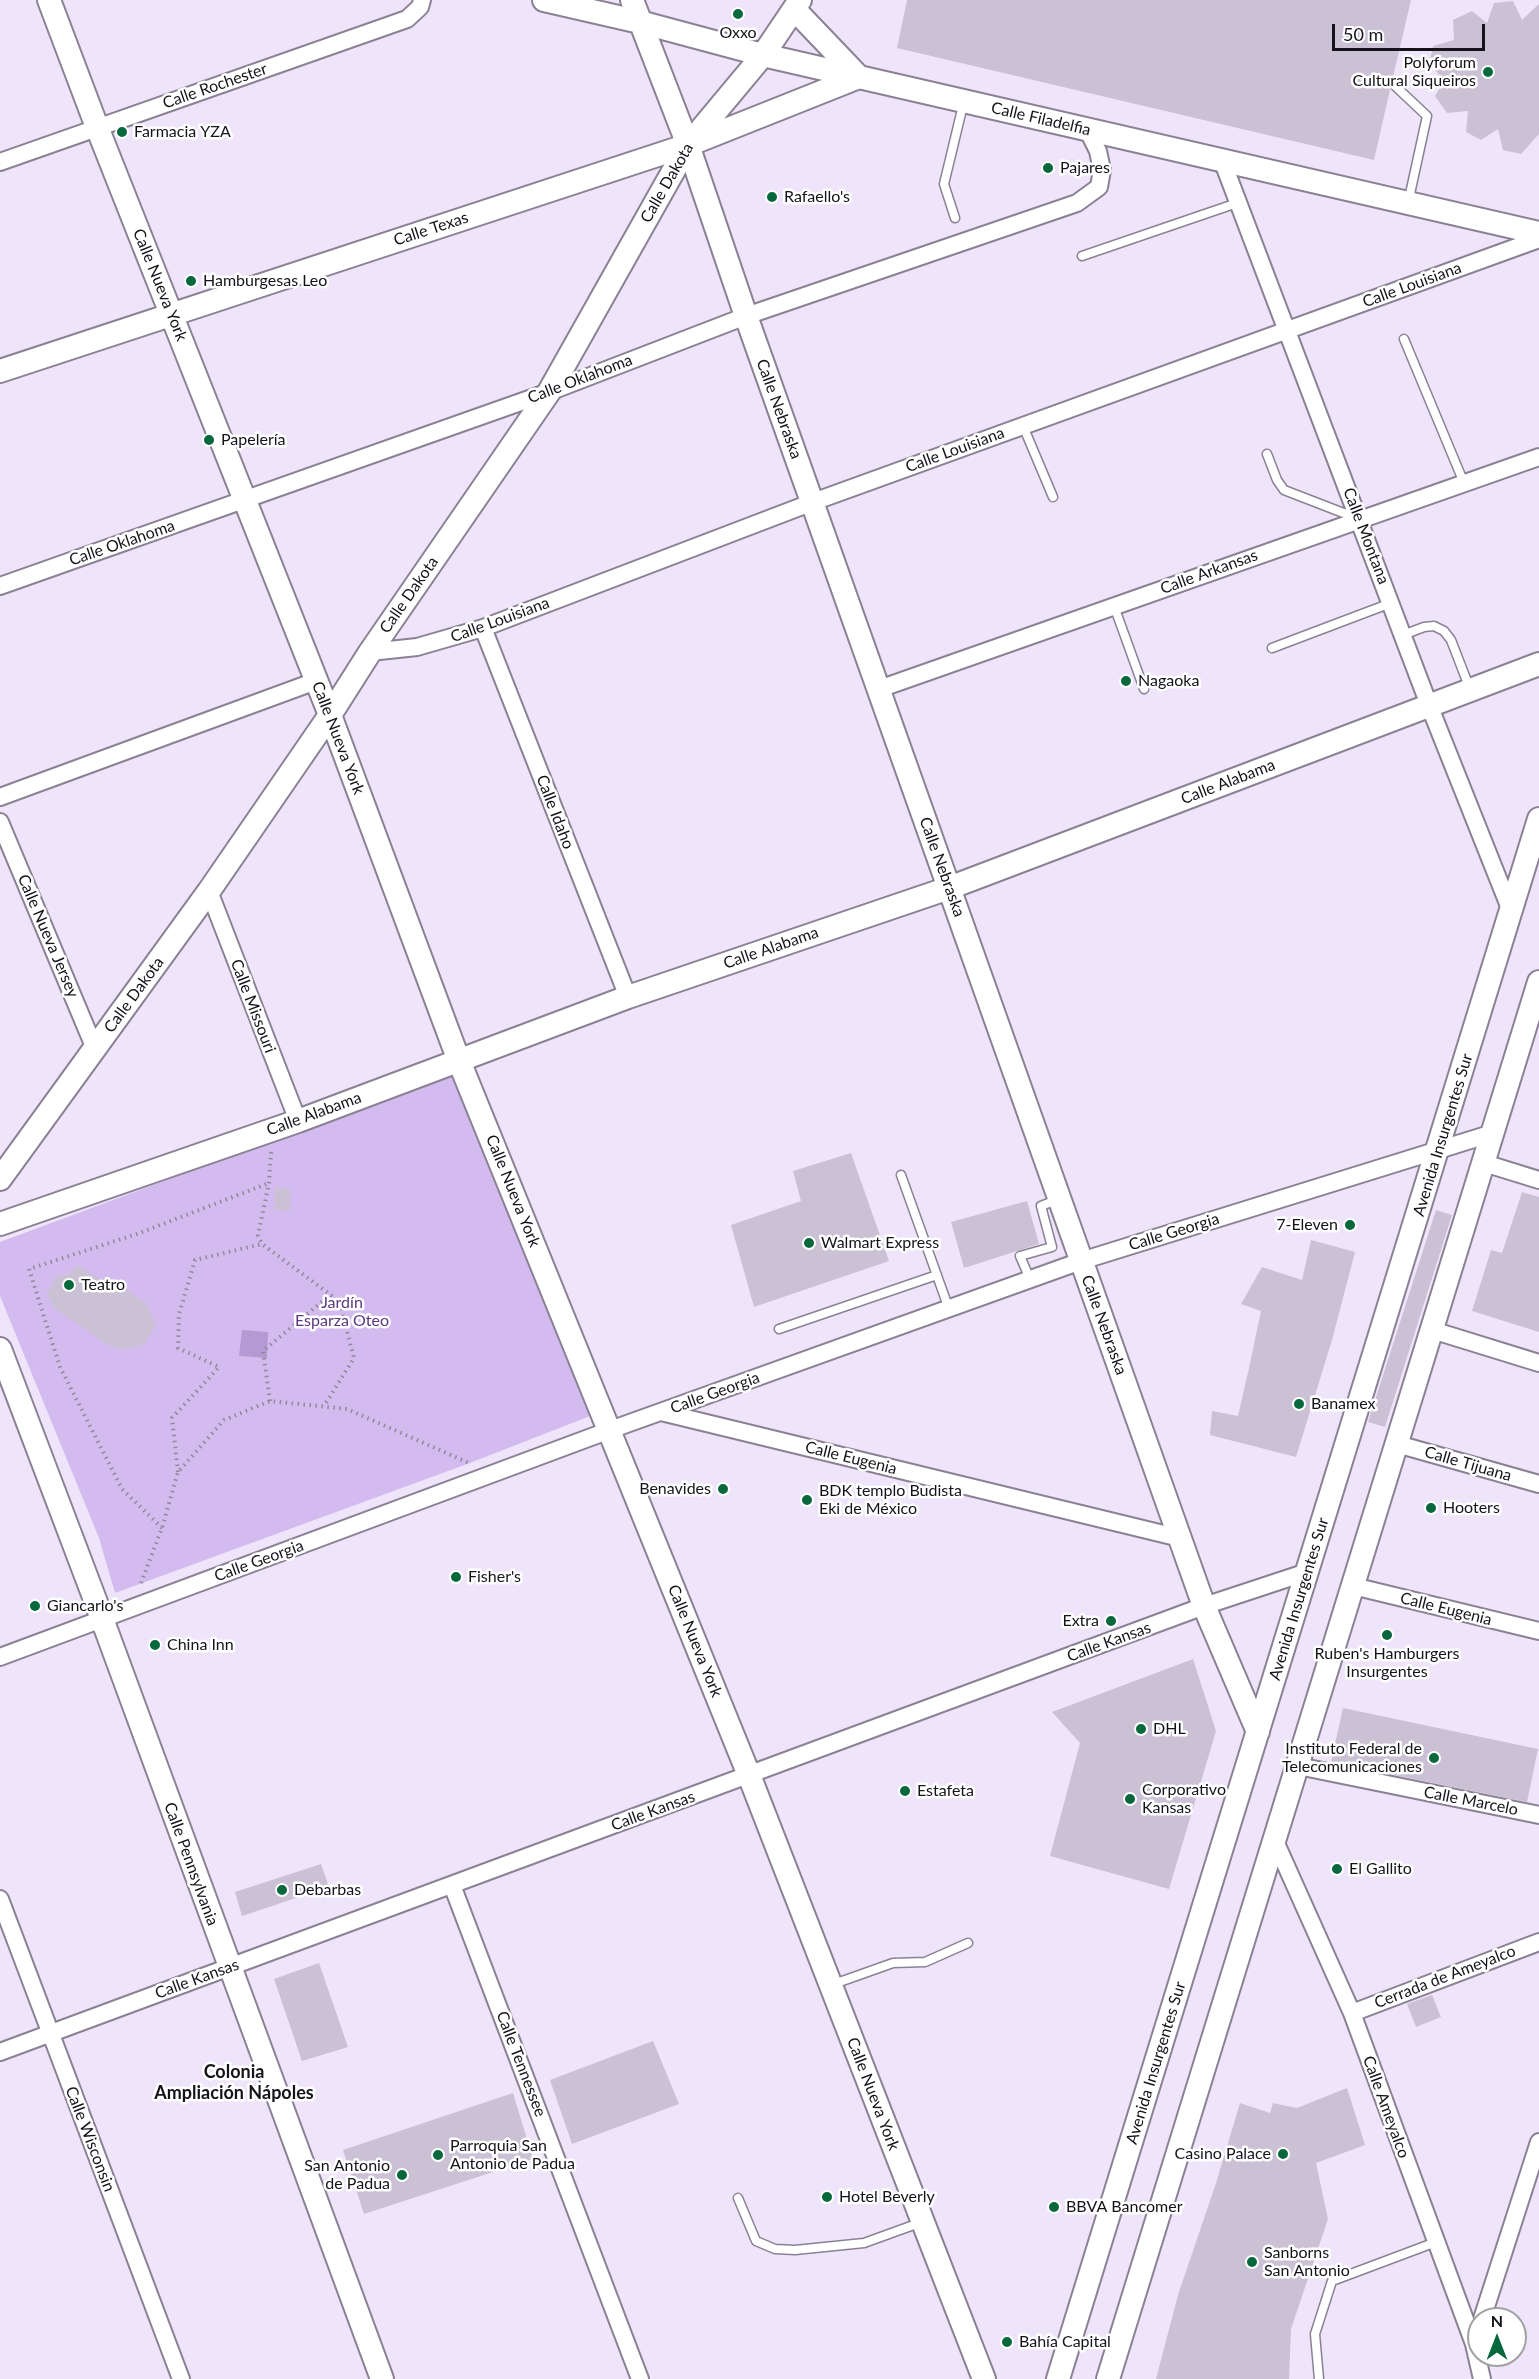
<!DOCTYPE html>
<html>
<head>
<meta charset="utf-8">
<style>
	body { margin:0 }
	#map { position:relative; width:1539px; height:2379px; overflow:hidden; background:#efe5fa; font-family:Lato,sans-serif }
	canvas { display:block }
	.north { position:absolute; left:1467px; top:2307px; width:60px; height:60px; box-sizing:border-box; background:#fff; border:2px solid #a1a0a3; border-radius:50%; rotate:0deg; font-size:16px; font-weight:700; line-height:24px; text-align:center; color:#151219 }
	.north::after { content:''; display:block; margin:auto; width:21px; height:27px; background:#07683d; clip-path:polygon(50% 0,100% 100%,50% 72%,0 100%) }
	.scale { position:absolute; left:1332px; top:24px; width:153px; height:27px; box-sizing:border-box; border:3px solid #151219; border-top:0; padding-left:8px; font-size:18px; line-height:21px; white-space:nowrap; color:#151219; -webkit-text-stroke:4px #fff; paint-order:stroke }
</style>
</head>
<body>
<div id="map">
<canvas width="1539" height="2379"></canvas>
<div class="north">N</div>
<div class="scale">50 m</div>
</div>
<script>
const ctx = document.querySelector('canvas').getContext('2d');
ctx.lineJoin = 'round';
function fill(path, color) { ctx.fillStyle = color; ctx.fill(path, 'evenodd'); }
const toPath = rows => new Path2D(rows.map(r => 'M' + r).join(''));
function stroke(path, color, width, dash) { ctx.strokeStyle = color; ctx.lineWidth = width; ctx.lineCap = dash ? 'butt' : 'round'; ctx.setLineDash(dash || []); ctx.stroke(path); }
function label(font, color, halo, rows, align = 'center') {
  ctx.font = font + ' Lato,sans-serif'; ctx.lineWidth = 5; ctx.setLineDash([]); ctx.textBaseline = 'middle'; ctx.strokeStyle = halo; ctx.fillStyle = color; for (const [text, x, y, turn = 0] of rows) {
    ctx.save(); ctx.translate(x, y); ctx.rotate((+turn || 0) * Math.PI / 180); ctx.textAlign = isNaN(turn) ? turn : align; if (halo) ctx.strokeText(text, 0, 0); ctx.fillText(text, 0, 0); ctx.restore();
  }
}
fill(toPath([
	[463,1070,590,1416,470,1463,115,1593,99,1538,0,1296,0,1242]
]), '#d3bbef');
fill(toPath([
	[242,1330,268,1332,267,1358,239,1356]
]), '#b599d3');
fill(toPath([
	[907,0,1411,0,1393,77,1388,78,1386,82,1390,90,1374,160,897,48],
	[1513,1,1522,20,1539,4,1539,134,1521,154,1503,150,1498,129,1481,140,1466,132,1468,111,1447,113,1435,96,1445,80,1429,65,1433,46,1454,40,1453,20,1472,11,1487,23,1494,3],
	[851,1153,889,1261,754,1307,731,1225,801,1201,793,1171],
	[275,1188,290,1188,290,1211,274,1210],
	[1522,1192,1539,1197,1539,1332,1472,1311,1491,1250,1502,1253],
	[1027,1201,1039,1244,964,1268,951,1222],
	[1436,1210,1452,1215,1385,1427,1368,1422],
	[1311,1240,1355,1252,1332,1340,1296,1457,1210,1435,1212,1411,1238,1416,1249,1368,1261,1311,1241,1304,1262,1267,1302,1280],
	[78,1265,92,1275,127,1290,148,1305,155,1326,144,1345,123,1349,110,1346,54,1308,47,1294,57,1275,67,1275],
	[1193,1659,1216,1731,1169,1889,1050,1856,1080,1743,1052,1712],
	[1343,1708,1538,1749,1527,1802,1331,1762],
	[321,1864,329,1887,242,1916,235,1892],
	[319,1963,348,2047,302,2061,274,1979],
	[1432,1995,1441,2017,1416,2027,1407,2004],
	[653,2041,679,2104,572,2144,550,2080],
	[1347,2088,1365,2145,1316,2163,1328,2219,1291,2329,1289,2379,1156,2379,1178,2295,1216,2183,1240,2103,1270,2113,1273,2103,1297,2108],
	[513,2093,533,2159,364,2214,343,2150]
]), '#cac1d4');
const lane = toPath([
	[1392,83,1427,116,1408,203],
	[955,218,944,184,964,101],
	[1082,256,1240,202],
	[1404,339,1464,483],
	[1023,426,1053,497],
	[1267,454,1277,480,1284,490,1359,519],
	[1114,606,1144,689],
	[1403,635,1424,627,1434,626,1444,631,1451,640,1470,689],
	[1272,648,1391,603],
	[901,1175,949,1309],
	[1030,1279,1020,1256,1052,1247,1041,1206,1059,1199],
	[779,1329,937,1275],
	[831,1985,893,1963,925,1962,968,1943],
	[738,2198,756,2241,775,2249,795,2250,864,2243,922,2222],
	[1319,2379,1315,2334,1332,2281,1436,2242]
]);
const street = toPath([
	[1222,160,1429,705,1511,911],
	[0,162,407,19,420,7,422,0],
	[0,586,549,392,746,316,1077,203,1099,187,1102,170,1098,151,1087,129],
	[483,628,628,997],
	[370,652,417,647,483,628,813,502,1539,239],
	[879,689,1539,457],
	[0,797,316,681],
	[0,822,95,1049],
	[209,891,298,1121],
	[1484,1163,1539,1180],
	[1432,1330,1539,1363],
	[661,1412,1180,1538],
	[1397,1444,1539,1484],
	[1353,1586,1539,1631],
	[0,1657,610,1430,1081,1261,1493,1133],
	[1298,1766,1539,1815],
	[1275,1841,1352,2013,1474,2344,1482,2379],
	[452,1885,640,2379],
	[0,1899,181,2379],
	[1352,2013,1539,1942],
	[0,2052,1204,1606,1307,1572],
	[1482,2319,1539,2142]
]);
const secondary = toPath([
	[49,0,97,127,330,715,459,1061,749,1775,984,2379],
	[544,0,640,22,763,55,1539,233],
	[632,0,688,145,746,316,1204,1606,1258,1732],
	[795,10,859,77],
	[0,371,688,145,859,77],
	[0,1179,209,891,330,715,370,652,549,392,688,145,763,55,800,0],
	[0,1224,298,1121,628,997,949,888,1539,664],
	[0,1349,94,1597,382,2379],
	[1058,2379,1539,819],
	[1108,2379,1539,982]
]);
stroke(lane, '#8a8294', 11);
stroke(street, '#8a8294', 20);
stroke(secondary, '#8a8294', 26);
stroke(toPath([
	[271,1152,269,1183,258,1235,262,1244,339,1301,354,1358,324,1406],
	[270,1401,263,1351,330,1295],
	[178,1472,172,1418,219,1367,178,1348,179,1314,195,1260,262,1244],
	[162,1528,122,1489,60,1367,29,1269,137,1234,269,1183],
	[141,1583,162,1528,178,1472,224,1420,270,1401,347,1409,469,1463]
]), '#908998', 4, [1.5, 4.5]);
stroke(lane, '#fff', 8);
stroke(street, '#fff', 16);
stroke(secondary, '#fff', 22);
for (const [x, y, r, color] of [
	[738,14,6,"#07683d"],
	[1488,72,6,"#07683d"],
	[122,132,6,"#07683d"],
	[1048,168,6,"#07683d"],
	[772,197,6,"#07683d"],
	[191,281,6,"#07683d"],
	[209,440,6,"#07683d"],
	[1126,681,6,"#07683d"],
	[1350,1225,6,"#07683d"],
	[809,1243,6,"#07683d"],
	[69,1285,6,"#07683d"],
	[1299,1404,6,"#07683d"],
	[723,1489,6,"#07683d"],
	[807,1500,6,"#07683d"],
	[1431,1508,6,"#07683d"],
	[456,1577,6,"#07683d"],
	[35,1606,6,"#07683d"],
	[1111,1621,6,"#07683d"],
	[1387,1635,6,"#07683d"],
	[155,1645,6,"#07683d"],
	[1141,1729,6,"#07683d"],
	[1434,1758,6,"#07683d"],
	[905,1791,6,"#07683d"],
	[1130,1799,6,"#07683d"],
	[1337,1869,6,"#07683d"],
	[282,1890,6,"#07683d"],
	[1283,2154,6,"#07683d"],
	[438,2155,6,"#07683d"],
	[402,2175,6,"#07683d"],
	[827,2197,6,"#07683d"],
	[1054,2207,6,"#07683d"],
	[1252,2262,6,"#07683d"],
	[1007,2342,6,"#07683d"]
]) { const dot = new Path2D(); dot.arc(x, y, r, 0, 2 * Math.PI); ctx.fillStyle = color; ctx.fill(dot); stroke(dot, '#fff', 2); }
label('16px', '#151219', '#fff', [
	["Oxxo",738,33,"center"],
	["Polyforum",1476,63,"right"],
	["Cultural Siqueiros",1476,81,"right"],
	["Farmacia YZA",134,132],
	["Pajares",1060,168],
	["Rafaello's",784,197],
	["Hamburgesas Leo",203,281],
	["Papelería",221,440],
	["Nagaoka",1138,681],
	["7-Eleven",1338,1225,"right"],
	["Walmart Express",821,1243],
	["Teatro",81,1285],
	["Banamex",1311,1404],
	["Benavides",711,1489,"right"],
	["BDK templo Budista",819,1491],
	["Eki de México",819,1509],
	["Hooters",1443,1508],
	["Fisher's",468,1577],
	["Giancarlo's",47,1606],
	["Extra",1099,1621,"right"],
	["China Inn",167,1645],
	["Ruben's Hamburgers",1387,1654,"center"],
	["Insurgentes",1387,1672,"center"],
	["DHL",1153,1729],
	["Instituto Federal de",1422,1749,"right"],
	["Telecomunicaciones",1422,1767,"right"],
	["Corporativo",1142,1790],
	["Kansas",1142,1808],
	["Estafeta",917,1791],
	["El Gallito",1349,1869],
	["Debarbas",294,1890],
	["Parroquia San",450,2146],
	["Antonio de Padua",450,2164],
	["Casino Palace",1271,2154,"right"],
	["San Antonio",390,2166,"right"],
	["de Padua",390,2184,"right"],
	["Hotel Beverly",839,2197],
	["BBVA Bancomer",1066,2207],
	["Sanborns",1264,2253],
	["San Antonio",1264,2271],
	["Bahía Capital",1019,2342]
], 'left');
label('16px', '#151219', '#fff', [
	["Calle Rochester",215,86,-19],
	["Calle Filadelfia",1041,119,13],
	["Calle Dakota",667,183,-60],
	["Calle Texas",431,229,-18],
	["Calle Nueva York",160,285,68],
	["Calle Louisiana",1412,285,-20],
	["Calle Oklahoma",580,379,-21],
	["Calle Nebraska",779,409,70],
	["Calle Louisiana",955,450,-20],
	["Calle Montana",1366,536,69],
	["Calle Oklahoma",122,543,-19],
	["Calle Arkansas",1209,572,-20],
	["Calle Dakota",409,595,-55],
	["Calle Louisiana",500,620,-20],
	["Calle Nueva York",338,738,69],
	["Calle Alabama",1228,782,-21],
	["Calle Idaho",555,812,69],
	["Calle Nebraska",942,867,70],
	["Calle Nueva Jersey",48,936,67],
	["Calle Alabama",771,948,-19],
	["Calle Dakota",134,995,-54],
	["Calle Missouri",253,1006,69],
	["Calle Alabama",314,1114,-20],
	["Avenida Insurgentes Sur",1443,1135,-73],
	["Calle Nueva York",513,1191,68],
	["Calle Georgia",1174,1232,-17],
	["Calle Nebraska",1104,1325,70],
	["Calle Georgia",715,1393,-20],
	["Calle Eugenia",851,1458,14],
	["Calle Tijuana",1468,1464,16],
	["Calle Georgia",259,1561,-20],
	["Avenida Insurgentes Sur",1299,1599,-73],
	["Calle Eugenia",1446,1609,14],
	["Calle Nueva York",695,1641,68],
	["Calle Kansas",1109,1642,-20],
	["Calle Marcelo",1471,1801,11],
	["Calle Kansas",653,1811,-20],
	["Calle Pennsylvania",191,1864,70],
	["Cerrada de Ameyalco",1445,1977,-21],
	["Calle Kansas",197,1979,-20],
	["Avenida Insurgentes Sur",1156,2063,-73],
	["Calle Tennessee",521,2064,69],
	["Calle Nueva York",873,2094,69],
	["Calle Ameyalco",1386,2107,70],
	["Calle Wisconsin",90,2139,69]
]);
label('16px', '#5b377d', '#fff', [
	["Jardín",342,1303],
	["Esparza Oteo",342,1321]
]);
label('bold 18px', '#151219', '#fff', [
	["Colonia",234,2072],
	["Ampliación Nápoles",234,2093]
]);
</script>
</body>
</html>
